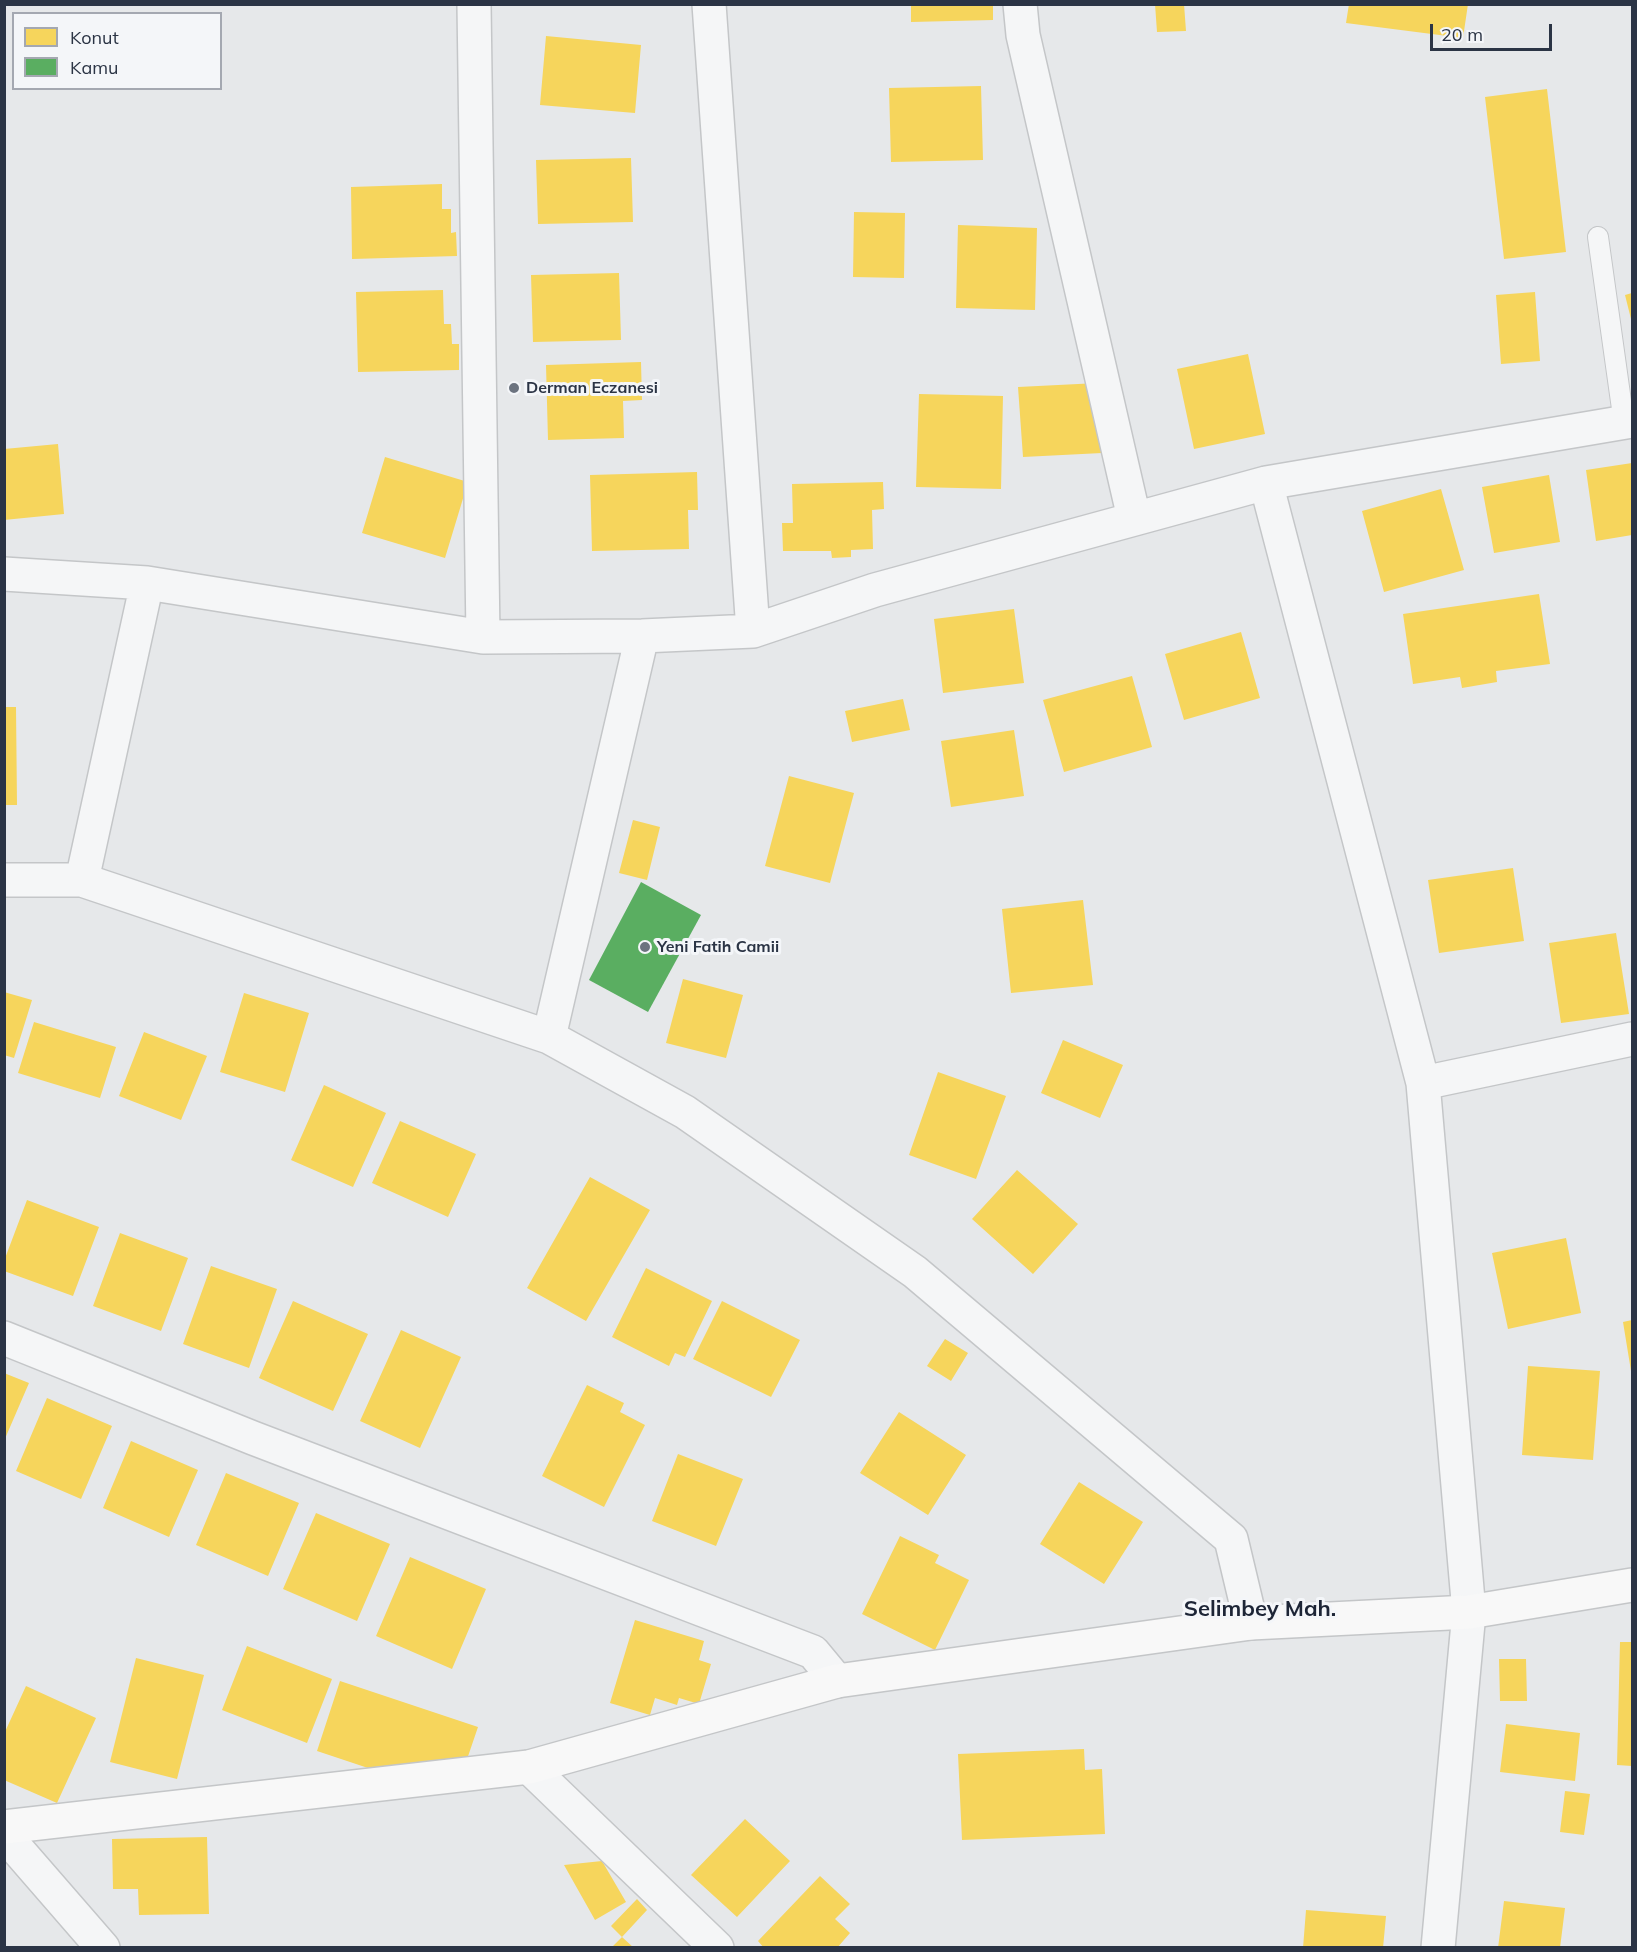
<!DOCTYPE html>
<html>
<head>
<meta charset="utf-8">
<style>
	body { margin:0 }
	#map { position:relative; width:1637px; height:1952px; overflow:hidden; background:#e6e8ea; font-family:Mulish,sans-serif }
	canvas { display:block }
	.frame { position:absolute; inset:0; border:6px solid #2b3445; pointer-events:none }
	.legend { position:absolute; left:12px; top:12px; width:210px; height:78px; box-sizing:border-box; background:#f4f6f9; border:2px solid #a4a8b1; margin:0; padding:8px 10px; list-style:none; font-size:18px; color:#2b3445 }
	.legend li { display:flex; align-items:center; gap:12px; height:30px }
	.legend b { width:30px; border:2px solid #a4a8b1 }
	.scale { position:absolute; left:1430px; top:24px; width:122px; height:27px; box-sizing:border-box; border:3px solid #2b3445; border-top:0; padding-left:8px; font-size:18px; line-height:21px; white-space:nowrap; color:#2b3445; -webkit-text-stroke:4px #f4f6f9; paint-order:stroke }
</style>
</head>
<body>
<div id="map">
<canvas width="1637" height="1952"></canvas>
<div class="frame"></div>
<ul class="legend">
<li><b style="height:16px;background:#f6d55c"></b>Konut</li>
<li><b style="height:16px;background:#5aae61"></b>Kamu</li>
</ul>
<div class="scale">20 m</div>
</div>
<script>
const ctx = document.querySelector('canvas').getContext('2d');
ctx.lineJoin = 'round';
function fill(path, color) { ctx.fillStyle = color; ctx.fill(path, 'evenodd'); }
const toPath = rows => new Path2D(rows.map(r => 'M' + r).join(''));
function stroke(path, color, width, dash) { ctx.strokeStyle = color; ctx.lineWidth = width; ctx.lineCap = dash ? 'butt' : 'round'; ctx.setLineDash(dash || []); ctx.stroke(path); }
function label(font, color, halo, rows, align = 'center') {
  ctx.font = font + ' Mulish,sans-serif'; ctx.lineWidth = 6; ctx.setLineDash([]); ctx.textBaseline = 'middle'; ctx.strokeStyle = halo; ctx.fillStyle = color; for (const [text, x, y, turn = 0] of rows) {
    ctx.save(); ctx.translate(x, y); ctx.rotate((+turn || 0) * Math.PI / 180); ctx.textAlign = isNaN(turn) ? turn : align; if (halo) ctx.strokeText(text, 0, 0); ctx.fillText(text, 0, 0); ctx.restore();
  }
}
fill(toPath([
	[911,4,993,4,993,20,911,22],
	[1155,4,1184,4,1186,31,1157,32],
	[1349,4,1468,4,1463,38,1346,23],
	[546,36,641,45,635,113,540,105],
	[981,86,983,160,891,162,889,88],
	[1547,89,1566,252,1504,259,1485,97],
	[631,158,633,222,538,224,536,160],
	[442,184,442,209,451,209,451,233,456,232,457,256,352,259,351,187],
	[854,212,905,213,904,278,853,277],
	[958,225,1037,228,1035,310,956,308],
	[619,273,621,340,533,342,531,275],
	[443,290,444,324,451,324,452,344,459,344,459,370,358,372,356,292],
	[1535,292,1540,361,1501,364,1496,295],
	[1632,293,1632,323,1625,295],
	[1248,354,1265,434,1194,449,1177,369],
	[641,362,642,400,623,401,624,438,548,440,546,365],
	[1098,383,1102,453,1023,457,1018,387],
	[919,394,1003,396,1001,489,916,487],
	[58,444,64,514,4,520,4,449],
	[385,457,468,482,445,558,362,533],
	[1632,463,1632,535,1596,541,1586,470],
	[697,472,698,510,688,510,689,549,592,551,590,475],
	[1549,475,1560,542,1494,553,1482,487],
	[883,482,884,509,872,510,873,549,851,550,851,557,832,558,831,551,783,551,782,523,793,523,792,484],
	[1441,489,1464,570,1384,592,1362,511],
	[1539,594,1550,664,1496,671,1497,682,1462,688,1460,677,1413,684,1403,614],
	[1014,609,1024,683,943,693,934,619],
	[1241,632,1260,698,1184,720,1165,654],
	[1132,676,1152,747,1064,772,1043,700],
	[903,699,910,730,852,742,845,711],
	[4,707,16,707,17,805,4,805],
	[1014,730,1024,796,951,807,941,741],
	[789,776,854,793,830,883,765,866],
	[633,820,660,827,647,880,619,873],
	[1513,868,1524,941,1439,953,1428,880],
	[1083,900,1093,985,1011,993,1002,909],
	[1616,933,1629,1014,1561,1023,1549,943],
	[683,979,743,995,726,1058,666,1043],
	[4,992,32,1000,14,1058,4,1055],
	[244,993,309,1013,285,1092,220,1072],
	[34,1022,116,1047,100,1098,18,1073],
	[144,1032,207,1056,181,1120,119,1096],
	[1063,1040,1123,1065,1100,1118,1041,1093],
	[938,1072,1006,1096,976,1179,909,1155],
	[324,1085,386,1113,353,1187,291,1160],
	[400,1121,476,1154,448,1217,372,1183],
	[1017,1170,1078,1224,1033,1274,972,1219],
	[590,1177,650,1210,586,1321,527,1288],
	[27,1200,99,1227,73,1296,4,1271,4,1261],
	[120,1233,188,1258,161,1331,93,1306],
	[1566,1238,1581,1313,1508,1329,1492,1253],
	[211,1266,277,1289,249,1368,183,1344],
	[646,1268,712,1301,685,1357,675,1353,669,1366,612,1337],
	[293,1301,368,1334,333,1411,259,1378],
	[722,1301,800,1340,771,1397,693,1359],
	[1632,1320,1632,1371,1631,1371,1623,1322],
	[401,1330,461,1357,420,1448,360,1421],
	[945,1339,968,1353,951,1381,927,1366],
	[1528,1366,1600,1371,1593,1460,1522,1455],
	[4,1373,29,1383,4,1441],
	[587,1385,624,1403,620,1412,645,1425,604,1507,542,1476],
	[47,1398,112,1426,81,1499,16,1471],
	[899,1412,966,1455,928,1515,860,1473],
	[131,1441,198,1470,169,1537,103,1508],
	[678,1454,743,1479,716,1546,652,1521],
	[226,1473,299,1503,268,1576,196,1545],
	[1079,1482,1143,1522,1104,1584,1040,1544],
	[316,1513,390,1544,357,1621,283,1589],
	[900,1536,939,1555,935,1563,969,1580,935,1650,862,1614],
	[410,1557,486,1589,452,1669,376,1636],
	[635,1620,704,1641,699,1660,711,1664,699,1704,679,1698,677,1705,655,1698,650,1715,610,1703],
	[1620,1642,1632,1642,1632,1766,1617,1765],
	[247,1646,332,1679,307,1743,222,1710],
	[136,1658,204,1675,177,1779,110,1762],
	[1499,1659,1526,1659,1527,1701,1500,1701],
	[340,1681,478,1727,463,1771,392,1776,317,1751],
	[26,1686,96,1718,57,1803,4,1780,4,1734],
	[1506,1724,1580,1733,1575,1781,1500,1772],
	[1084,1749,1085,1770,1102,1769,1105,1834,962,1840,958,1754],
	[1565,1791,1590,1794,1584,1835,1560,1832],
	[745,1819,790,1861,737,1917,691,1875],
	[207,1837,209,1914,139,1915,138,1889,113,1889,112,1839],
	[602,1861,626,1902,595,1920,564,1865],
	[820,1876,850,1904,835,1919,850,1933,837,1948,764,1948,758,1941],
	[637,1899,647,1910,622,1937,634,1948,611,1948,622,1937,611,1926],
	[1504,1901,1565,1908,1560,1948,1498,1948],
	[1306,1910,1386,1916,1383,1948,1303,1948]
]), '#f6d55c');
fill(toPath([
	[641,882,701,915,648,1012,589,980]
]), '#5aae61');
const lane = toPath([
	[1598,237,1624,423]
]);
const street = toPath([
	[474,4,483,637],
	[709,4,753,631],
	[1020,4,1023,35,1134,518],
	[1266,483,1423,1083,1469,1612,1438,1948],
	[4,574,147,583,483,637,642,636,753,631,875,590,1266,483,1632,421],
	[4,880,82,880,549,1037,685,1112,915,1272,1231,1539,1251,1623],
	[82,880,147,583],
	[549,1037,642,636],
	[1423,1083,1632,1039],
	[4,1338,253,1438,813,1652,837,1681],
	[529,1767,717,1948],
	[4,1834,103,1948]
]);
const secondary = toPath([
	[4,1827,529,1767,837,1681,1251,1623,1469,1612,1632,1585]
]);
stroke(lane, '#c4c6c8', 22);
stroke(street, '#c4c6c8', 36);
stroke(secondary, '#c4c6c8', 36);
stroke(lane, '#f5f6f7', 20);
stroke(street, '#f5f6f7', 33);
stroke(secondary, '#f8f8f8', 33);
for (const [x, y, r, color] of [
	[514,388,6,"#6c737f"],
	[645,947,6,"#6c737f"]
]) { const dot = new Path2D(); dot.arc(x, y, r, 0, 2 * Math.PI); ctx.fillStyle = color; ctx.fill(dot); stroke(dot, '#f4f6f9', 2); }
label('bold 16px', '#2b3445', '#f4f6f9', [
	["Derman Eczanesi",526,388],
	["Yeni Fatih Camii",657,947]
], 'left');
label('bold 22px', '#1d2536', '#f4f6f9', [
	["Selimbey Mah.",1260,1609]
]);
</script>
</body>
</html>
